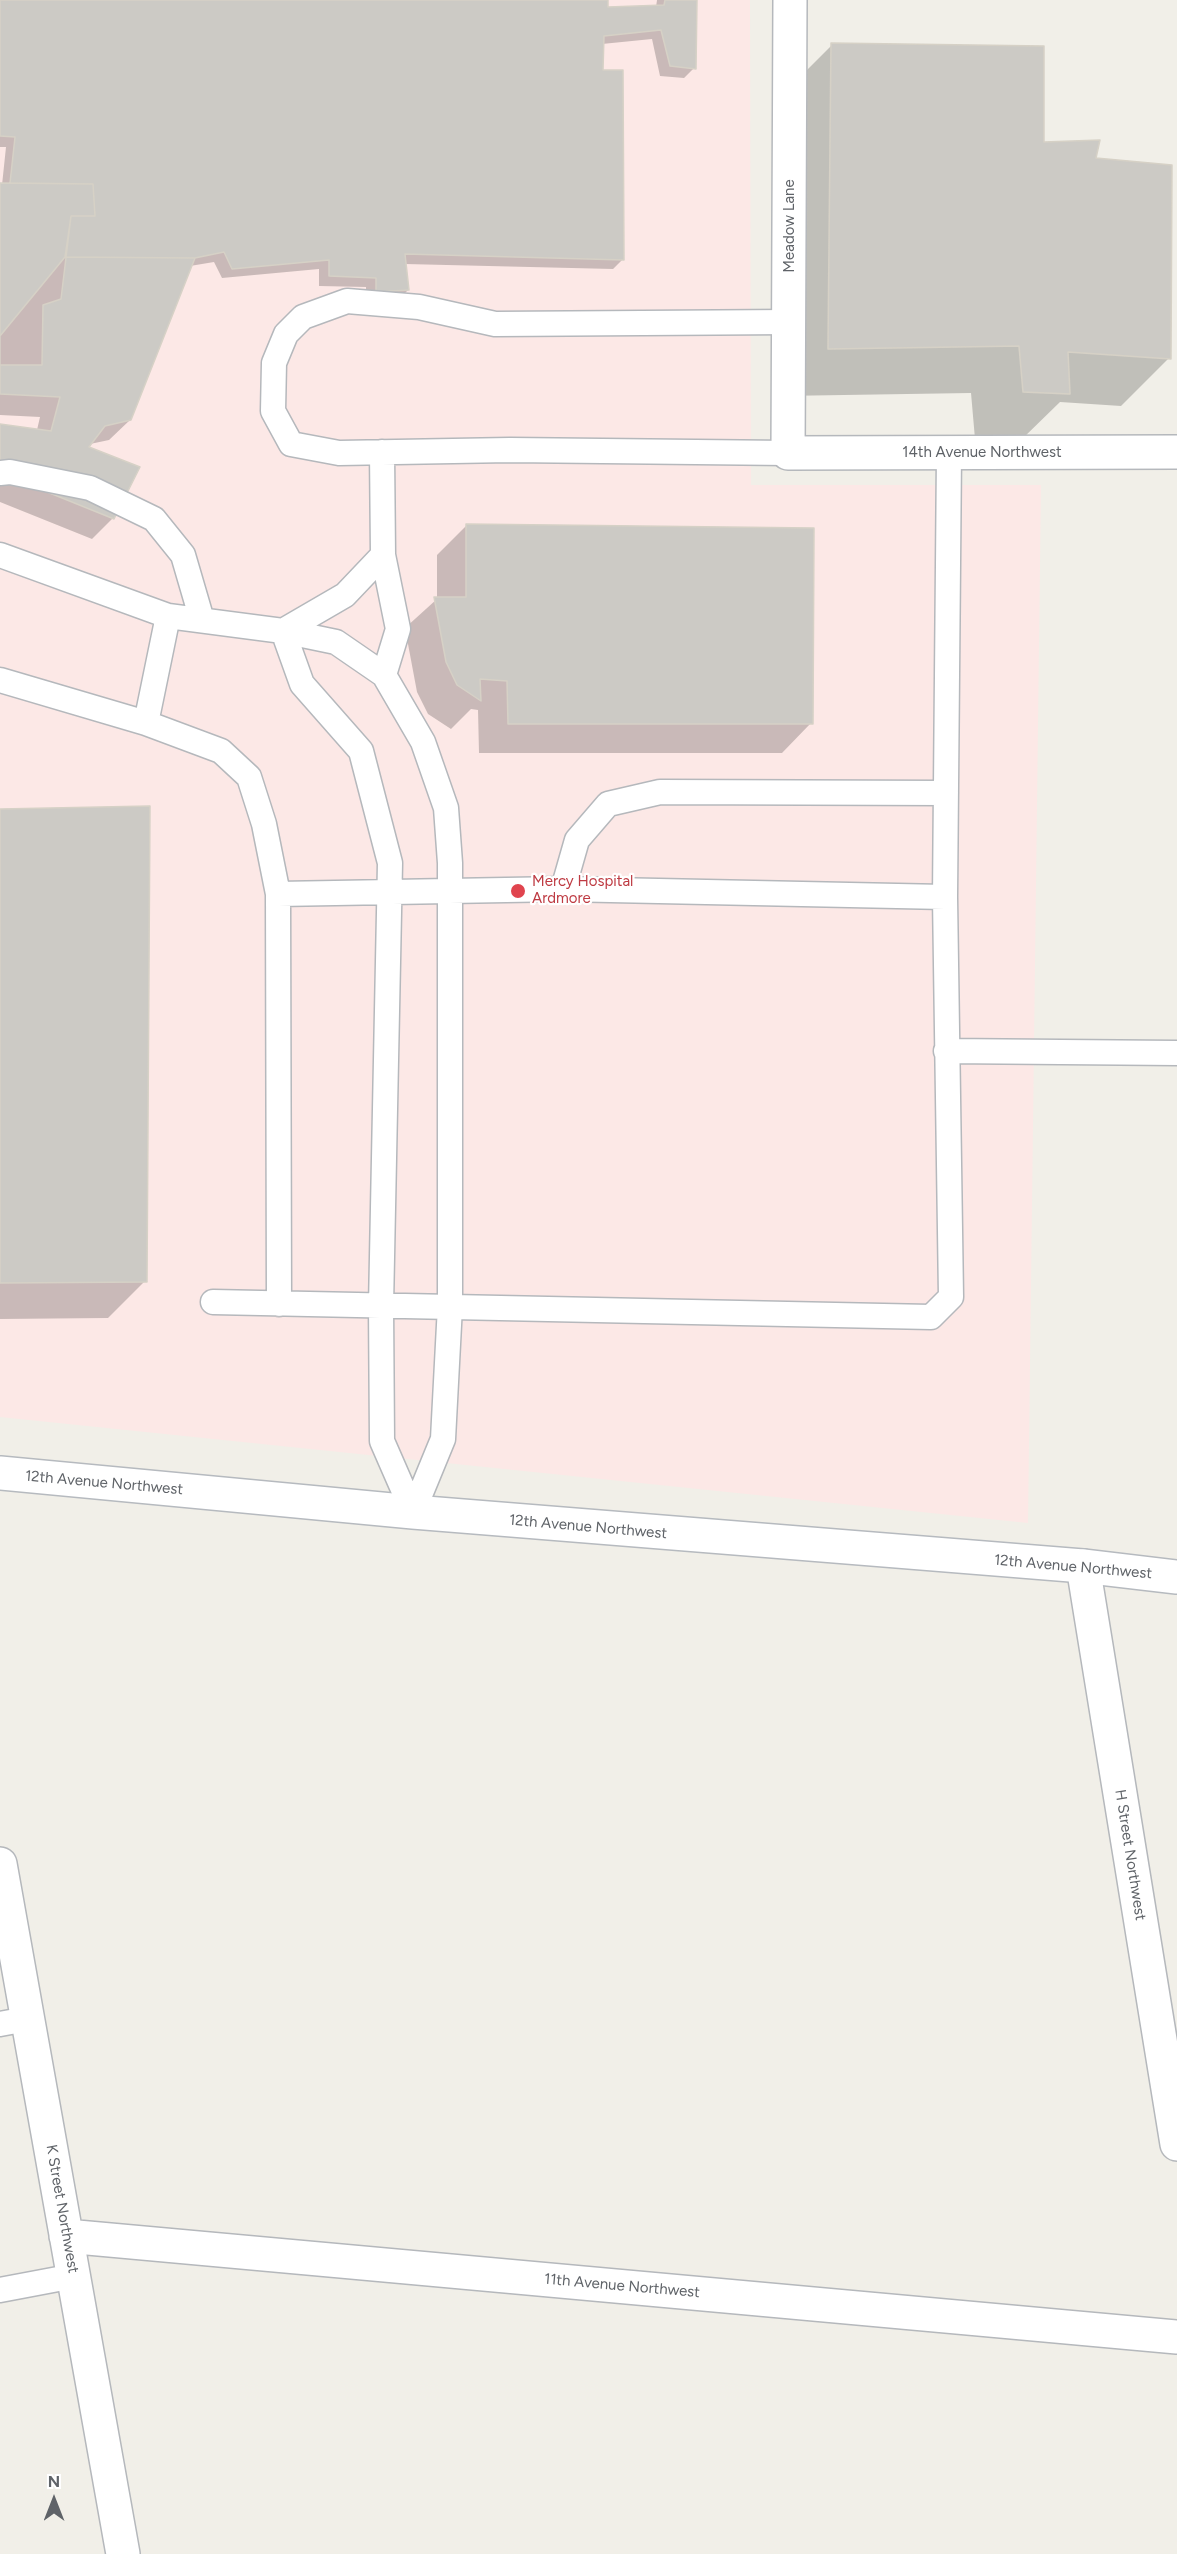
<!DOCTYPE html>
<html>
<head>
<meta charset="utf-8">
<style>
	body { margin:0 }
	#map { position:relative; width:1177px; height:2554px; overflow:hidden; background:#f1efe8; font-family:Figtree,sans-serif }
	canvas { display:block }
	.north { position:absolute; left:24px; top:2470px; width:60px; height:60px; -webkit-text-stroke:4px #fff; paint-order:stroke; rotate:0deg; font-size:16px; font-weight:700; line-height:24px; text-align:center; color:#5f6368 }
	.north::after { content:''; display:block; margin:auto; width:21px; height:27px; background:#5f6368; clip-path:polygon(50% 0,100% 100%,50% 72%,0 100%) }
</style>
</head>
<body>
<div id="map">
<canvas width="1177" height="2554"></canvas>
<div class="north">N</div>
</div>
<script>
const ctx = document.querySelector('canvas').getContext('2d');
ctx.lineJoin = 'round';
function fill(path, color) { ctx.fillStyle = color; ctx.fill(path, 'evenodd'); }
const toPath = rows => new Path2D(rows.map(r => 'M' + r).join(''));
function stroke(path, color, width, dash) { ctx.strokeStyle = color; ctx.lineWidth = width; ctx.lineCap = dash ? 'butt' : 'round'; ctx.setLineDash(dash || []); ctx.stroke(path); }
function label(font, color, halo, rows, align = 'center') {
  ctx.font = font + ' Figtree,sans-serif'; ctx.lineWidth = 4.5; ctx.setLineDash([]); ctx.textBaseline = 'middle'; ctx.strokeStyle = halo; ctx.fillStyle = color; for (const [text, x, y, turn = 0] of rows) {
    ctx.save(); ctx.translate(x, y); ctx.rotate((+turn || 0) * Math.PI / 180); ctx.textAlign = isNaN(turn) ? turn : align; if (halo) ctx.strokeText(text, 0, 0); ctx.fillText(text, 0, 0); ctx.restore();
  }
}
fill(toPath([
	[0,0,750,0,751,485,1041,485,1028,1523,0,1417]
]), '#fce8e6');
fill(toPath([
	[0,0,606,0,606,8,656,7,657,0,695,0,694,68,684,78,660,76,652,39,602,44,601,72,623,259,613,269,405,264,408,290,398,300,366,302,366,287,319,286,319,269,222,278,214,262,190,266,130,420,109,440,90,444,87,447,113,518,92,539,0,502,0,425,37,430,40,417,0,415,0,185,2,185,6,147,0,147],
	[832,45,1043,143,1094,159,1169,358,1121,406,1060,402,1020,441,975,439,971,393,781,396,784,93],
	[466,526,811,723,782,753,479,753,478,710,471,709,451,729,428,714,417,692,405,628,437,599,437,555],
	[0,810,145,1281,108,1318,0,1319]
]), '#0003');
const building = toPath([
	[0,0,608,0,608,7,664,5,665,0,697,0,696,69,670,66,661,30,604,36,603,70,623,70,624,260,405,254,409,290,376,292,376,278,329,276,329,260,232,269,224,252,195,258,65,257,71,216,95,216,93,184,10,183,15,137,0,136,0,0],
	[831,43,1044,46,1044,142,1100,140,1096,158,1172,165,1171,359,1068,352,1070,394,1023,392,1019,346,828,349,831,43],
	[0,183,93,184,95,216,71,216,61,299,43,305,42,365,0,365,0,183],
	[65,257,195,258,131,420,105,426,89,447,140,467,114,519,0,473,0,424,51,431,60,397,0,394,0,336,65,257],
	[466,524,814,528,813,724,508,724,507,681,480,679,481,701,457,685,446,662,434,597,466,597,466,524],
	[150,806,147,1282,0,1283,0,809,150,806]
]);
fill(building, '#cccac5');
stroke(building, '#d6d1c6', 1.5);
const lane = toPath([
	[382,452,383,555,398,629,384,675],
	[788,453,510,450,339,453,291,444,273,411,274,363,286,334,303,317,347,301,419,307,495,324,790,322],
	[0,473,10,472,90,488,154,519,183,555,202,620],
	[0,555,168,616,283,631,336,642,384,675,423,742,446,808,450,863,450,1306,443,1439,413,1512],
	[283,631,302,684,361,751,390,863,381,1306,382,1441,413,1512],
	[283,631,345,595,383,555],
	[0,680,146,723,221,751,249,777,264,824,278,894,279,1304],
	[146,723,168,616],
	[563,889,577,840,608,804,660,792,946,793],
	[278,894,563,889,945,897],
	[946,1051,1177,1053],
	[213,1302,931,1317,951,1297,945,897,949,453],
	[0,2024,27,2019],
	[0,2290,74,2276]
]);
const street = toPath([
	[790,0,788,453,1177,452],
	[1083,1566,1177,2144],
	[0,1864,123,2554],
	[66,2236,1177,2337]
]);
const secondary = toPath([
	[0,1473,413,1512,1083,1566,1177,1577]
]);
stroke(lane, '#b5b8bc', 27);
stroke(street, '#b5b8bc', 36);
stroke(secondary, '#b6babf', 36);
stroke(lane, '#fff', 24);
stroke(street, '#fff', 33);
stroke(secondary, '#fff', 33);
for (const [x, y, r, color] of [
	[518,891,8,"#e0444e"]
]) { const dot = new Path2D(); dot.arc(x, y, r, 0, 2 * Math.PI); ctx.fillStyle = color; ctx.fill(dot); stroke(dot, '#fff', 2); }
label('15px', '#5f6368', '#fff', [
	["Meadow Lane",790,226,-90],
	["14th Avenue Northwest",982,453],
	["12th Avenue Northwest",104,1483,5],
	["12th Avenue Northwest",588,1527,5],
	["12th Avenue Northwest",1073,1567,5],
	["H Street Northwest",1130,1855,81],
	["K Street Northwest",62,2209,80],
	["11th Avenue Northwest",622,2286,5]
]);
label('15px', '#be3a42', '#fff', [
	["Mercy Hospital",532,882],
	["Ardmore",532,899]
], 'left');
</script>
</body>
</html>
